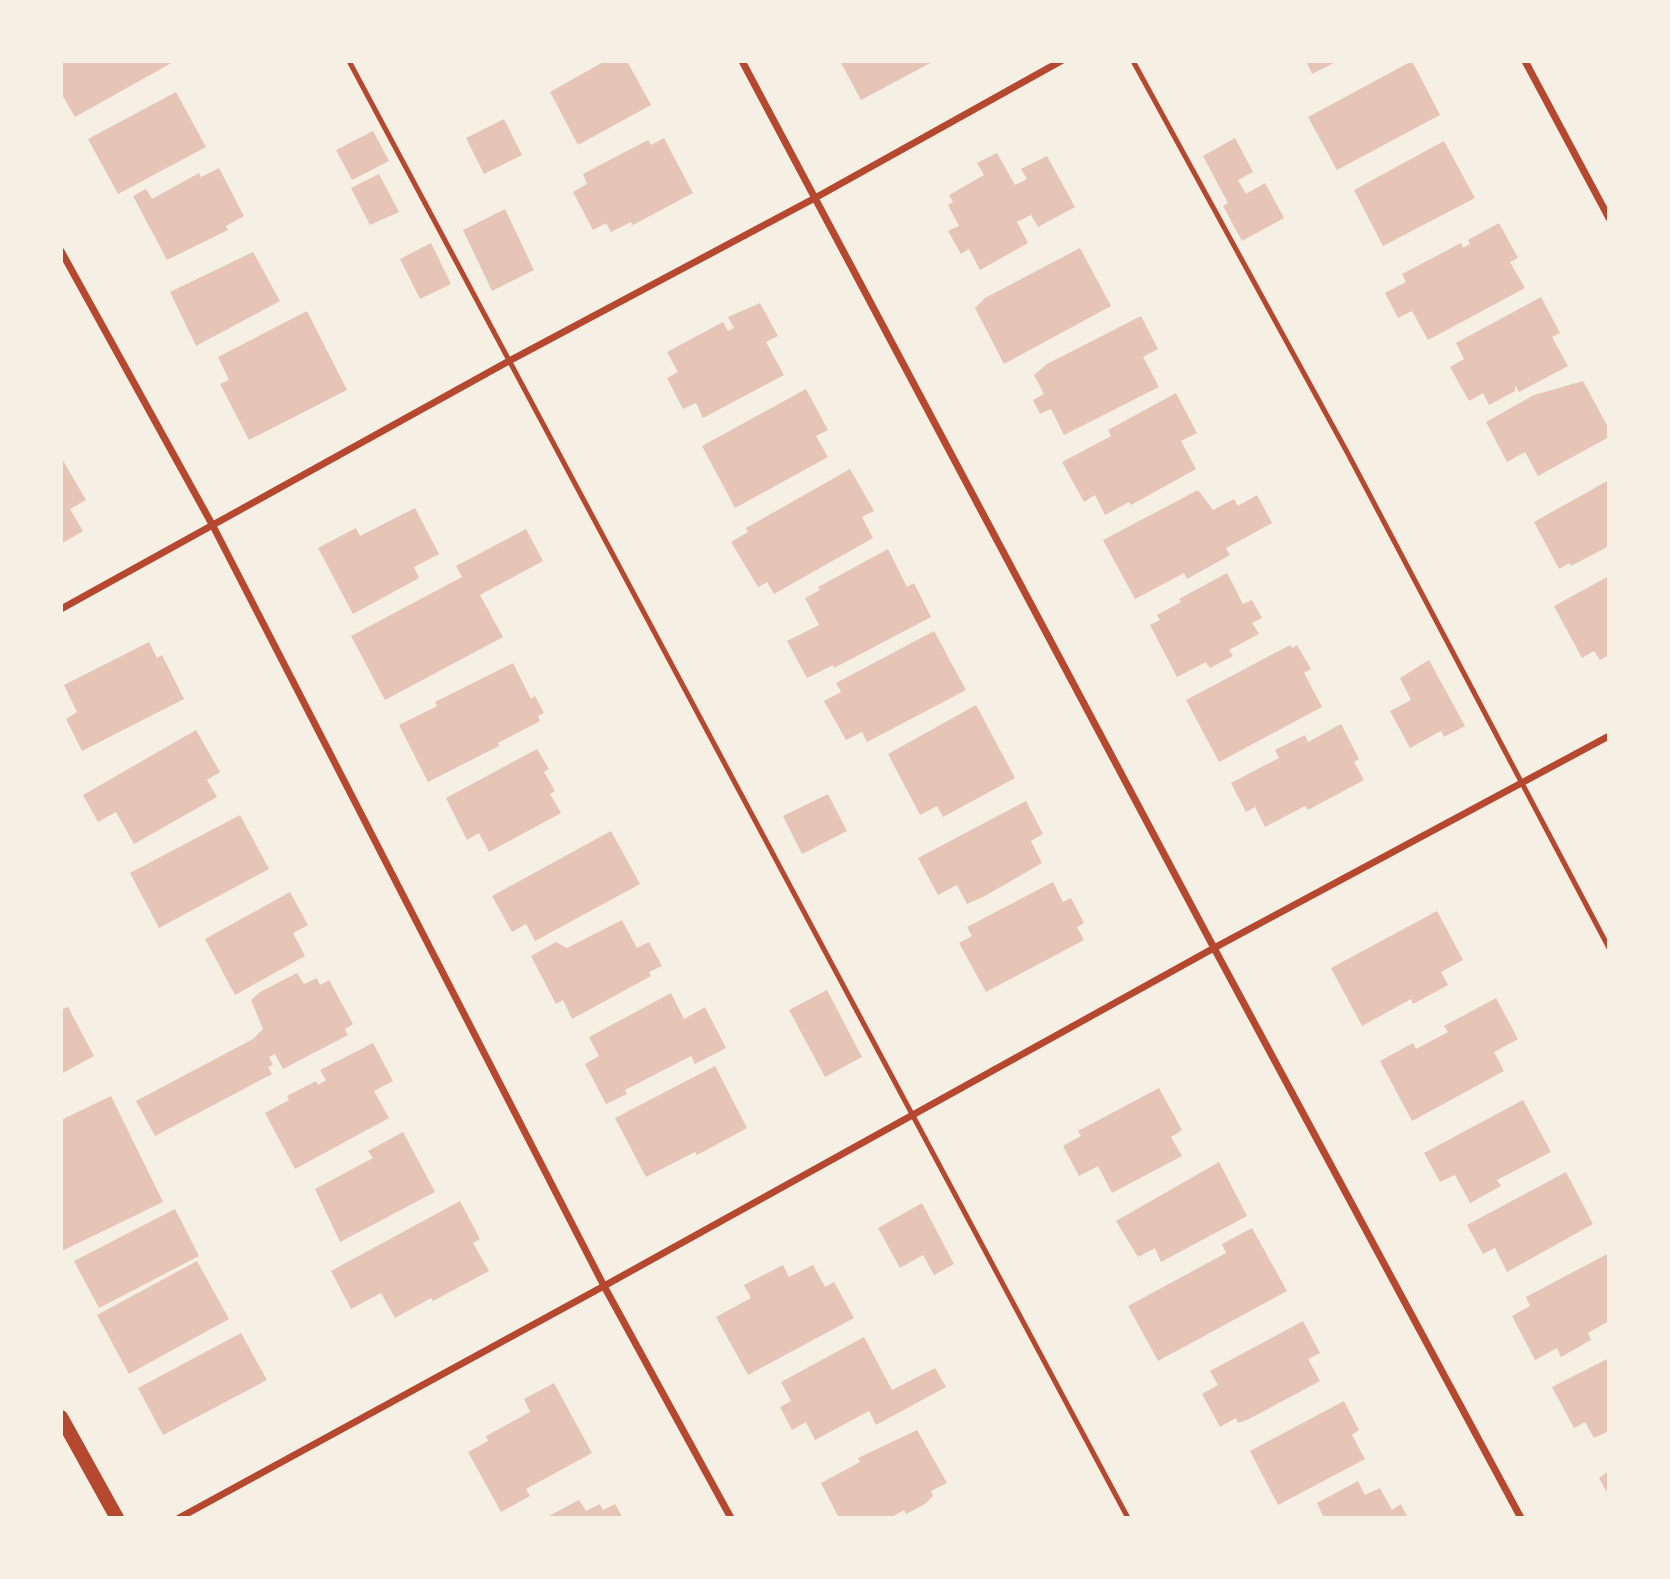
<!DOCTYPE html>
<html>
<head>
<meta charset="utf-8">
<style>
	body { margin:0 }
	#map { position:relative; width:1670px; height:1579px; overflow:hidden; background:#f6efe4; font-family:Lato,sans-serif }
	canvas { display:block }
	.frame { position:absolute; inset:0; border:63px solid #f6efe4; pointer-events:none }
</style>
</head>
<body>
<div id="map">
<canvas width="1670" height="1579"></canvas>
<div class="frame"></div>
</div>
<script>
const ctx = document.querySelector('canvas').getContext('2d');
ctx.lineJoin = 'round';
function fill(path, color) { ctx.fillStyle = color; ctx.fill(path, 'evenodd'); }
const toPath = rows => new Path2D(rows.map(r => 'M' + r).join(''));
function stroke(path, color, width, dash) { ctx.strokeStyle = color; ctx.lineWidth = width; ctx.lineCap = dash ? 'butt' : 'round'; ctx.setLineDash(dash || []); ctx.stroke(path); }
fill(toPath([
	[61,61,175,61,75,117,61,93],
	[605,61,627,61,651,105,578,145,550,92],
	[840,61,934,61,861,100],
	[1306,61,1338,61,1312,74],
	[1412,61,1440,115,1337,170,1308,117],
	[176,92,206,147,118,194,88,139],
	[504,119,522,155,484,174,466,138],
	[373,131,389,161,352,180,336,150],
	[664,138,693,193,633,225,631,222,611,232,606,223,593,230,573,192,587,184,583,174,648,140,651,145],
	[1235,138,1253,172,1238,180,1246,194,1265,183,1284,218,1242,241,1223,206,1228,203,1203,156],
	[1444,141,1475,198,1383,246,1354,190],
	[997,153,1015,185,1027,179,1021,169,1047,156,1075,207,1038,227,1031,215,1017,222,1028,243,980,270,969,249,961,254,948,231,959,226,948,205,953,202,949,195,984,175,977,163],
	[219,168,244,216,226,226,228,230,167,260,133,196,146,189,152,199,199,173,201,177],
	[379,174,399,212,370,225,351,188],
	[505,209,534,270,492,291,463,230],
	[1499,223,1518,258,1510,262,1525,288,1428,340,1412,311,1398,318,1385,293,1406,282,1402,274,1461,243,1463,248,1470,244,1468,240],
	[431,243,451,284,420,299,400,259],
	[1080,248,1111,306,1004,364,975,308,985,298],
	[253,252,280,301,196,346,170,292],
	[1541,297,1560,333,1552,337,1568,366,1519,392,1515,385,1515,391,1489,405,1483,393,1469,401,1450,367,1464,359,1456,343],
	[760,303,778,336,766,342,784,375,703,418,696,403,683,409,667,378,678,372,667,352,723,322,728,331,734,328,728,317],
	[307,311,347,390,249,440,220,384,229,380,218,357],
	[1141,316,1158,349,1143,357,1159,387,1064,435,1051,409,1040,414,1033,400,1044,394,1034,375,1047,364],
	[1583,381,1609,429,1609,437,1538,476,1525,452,1507,462,1486,422,1534,395],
	[806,389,828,430,816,436,828,457,735,508,702,446],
	[1176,393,1197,433,1181,441,1196,469,1131,505,1129,502,1105,515,1095,495,1084,502,1062,462,1111,436,1108,430],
	[61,457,86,500,70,509,83,531,61,544],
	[850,469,874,511,862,517,873,538,774,594,767,582,758,587,731,542,748,532,746,528],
	[1609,480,1609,546,1571,566,1569,563,1559,569,1534,522],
	[1198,490,1213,510,1234,499,1238,506,1257,495,1272,523,1226,548,1230,555,1187,579,1184,573,1135,599,1103,540],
	[415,508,439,554,414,567,419,578,353,614,318,548,356,528,360,536],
	[526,529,543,561,480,595,503,637,385,700,351,636,462,577,456,566],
	[888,549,907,587,914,583,931,617,834,668,833,665,807,678,787,641,819,625,805,598,820,590,818,587],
	[1227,573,1243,604,1252,600,1262,618,1252,623,1259,634,1229,650,1233,656,1210,668,1206,662,1177,677,1150,625,1160,620,1157,615,1181,602,1179,599],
	[1609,576,1609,655,1600,660,1594,651,1582,658,1554,606],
	[934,631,966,690,867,742,862,732,846,740,824,701,841,692,836,683],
	[149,642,157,658,162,655,184,699,82,751,66,719,77,712,64,685],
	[1290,645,1292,648,1297,645,1311,669,1304,673,1322,707,1219,762,1186,700],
	[1429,660,1465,726,1444,737,1441,731,1410,748,1390,711,1411,700,1400,678],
	[513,663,531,699,535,696,544,713,538,716,540,721,498,743,499,746,428,782,399,725,437,706,435,702],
	[976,705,1015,778,943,817,937,806,920,815,888,754],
	[1341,724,1359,759,1354,762,1364,780,1308,810,1305,806,1265,827,1255,807,1246,812,1231,783,1279,758,1275,750,1305,735,1308,742],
	[196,730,220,772,207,780,217,797,134,844,116,812,98,822,83,795],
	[537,749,549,769,544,772,555,791,550,794,561,813,489,852,479,833,467,840,446,798],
	[828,794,847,831,802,854,783,816],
	[1026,801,1043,834,1031,841,1042,863,985,896,967,904,957,885,938,895,918,858],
	[240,815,269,869,159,928,130,873],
	[611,831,640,884,535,941,526,924,512,932,492,896],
	[1053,882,1063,902,1071,898,1084,923,1077,927,1084,940,986,992,959,943,972,936,967,927],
	[290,892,308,925,293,933,305,956,235,995,205,939],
	[1437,911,1463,960,1441,972,1448,985,1413,1004,1411,999,1362,1026,1331,968],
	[622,920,637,948,649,942,662,966,649,972,651,976,572,1019,563,1000,556,1004,531,956,556,942,567,948],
	[297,973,304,984,317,978,320,985,329,980,353,1024,345,1029,348,1035,283,1069,275,1054,269,1057,273,1065,268,1067,272,1074,155,1136,136,1101,253,1039,263,1029,251,1000,260,992],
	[827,990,862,1057,825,1077,789,1010],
	[671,993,684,1019,705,1007,726,1048,695,1064,691,1056,625,1090,627,1094,606,1104,585,1064,599,1056,589,1037],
	[1496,998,1518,1039,1494,1052,1504,1071,1412,1121,1380,1061,1413,1043,1416,1049,1448,1032,1444,1026],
	[68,1007,94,1056,61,1074,61,1010],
	[373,1043,393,1081,374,1091,389,1118,295,1169,265,1113,289,1100,287,1096,316,1081,318,1085,326,1080,320,1070],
	[715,1066,747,1128,697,1155,695,1152,646,1177,615,1118],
	[1159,1088,1182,1130,1171,1137,1182,1156,1112,1193,1098,1166,1079,1176,1063,1146,1081,1136,1078,1131],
	[111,1096,163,1202,62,1251,61,1120],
	[1523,1100,1551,1152,1497,1180,1501,1186,1470,1203,1455,1175,1440,1182,1424,1153],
	[403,1132,435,1192,340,1242,315,1189,373,1158,368,1151],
	[1219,1162,1247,1216,1161,1262,1155,1248,1138,1257,1116,1221],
	[1566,1172,1593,1224,1507,1272,1495,1248,1483,1254,1467,1225],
	[460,1201,480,1239,473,1243,489,1271,433,1301,431,1298,395,1318,381,1293,351,1309,331,1271],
	[922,1203,954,1264,934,1275,923,1255,900,1268,878,1228],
	[175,1209,199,1256,99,1308,74,1261],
	[1252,1228,1287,1291,1158,1361,1128,1306,1226,1253,1222,1244],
	[1609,1253,1609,1321,1588,1333,1591,1340,1561,1357,1557,1348,1535,1360,1512,1316,1530,1306,1526,1297],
	[197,1261,229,1319,129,1374,97,1315],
	[783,1265,789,1277,813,1265,825,1287,834,1282,854,1318,748,1375,716,1317,751,1298,744,1285],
	[1303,1321,1320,1353,1308,1359,1320,1381,1249,1419,1238,1423,1236,1418,1220,1427,1202,1394,1218,1385,1210,1371],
	[241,1333,267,1380,163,1435,138,1388],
	[864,1337,892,1390,935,1368,946,1387,876,1425,869,1411,815,1440,806,1422,792,1430,780,1407,791,1401,781,1382],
	[1609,1358,1609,1431,1594,1438,1585,1422,1574,1428,1552,1387],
	[554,1383,592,1453,526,1489,530,1496,501,1512,468,1452,488,1441,486,1436,530,1412,524,1399],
	[1344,1401,1359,1430,1352,1435,1365,1459,1278,1505,1250,1451],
	[917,1430,947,1483,931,1491,933,1496,925,1504,906,1514,904,1510,890,1518,839,1518,821,1483,860,1462,858,1458],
	[1609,1471,1609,1496,1599,1478],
	[1358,1481,1365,1495,1380,1488,1392,1510,1401,1504,1408,1518,1324,1518,1317,1503],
	[579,1500,586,1511,600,1504,603,1510,615,1504,623,1518,545,1518]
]), '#e6c5b7');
stroke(toPath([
	[349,61,1128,1518],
	[1133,61,1347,452,1609,948]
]), '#b5482f', 5);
stroke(toPath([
	[742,61,1214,948,1521,1518],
	[1525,61,1609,218],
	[61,251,213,526,604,1286,731,1518],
	[61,609,509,361,815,198,1061,61],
	[179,1518,604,1286,1214,948,1609,736]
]), '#b5482f', 7);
stroke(toPath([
	[61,1417,117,1518]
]), '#b5482f', 14);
</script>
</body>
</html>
